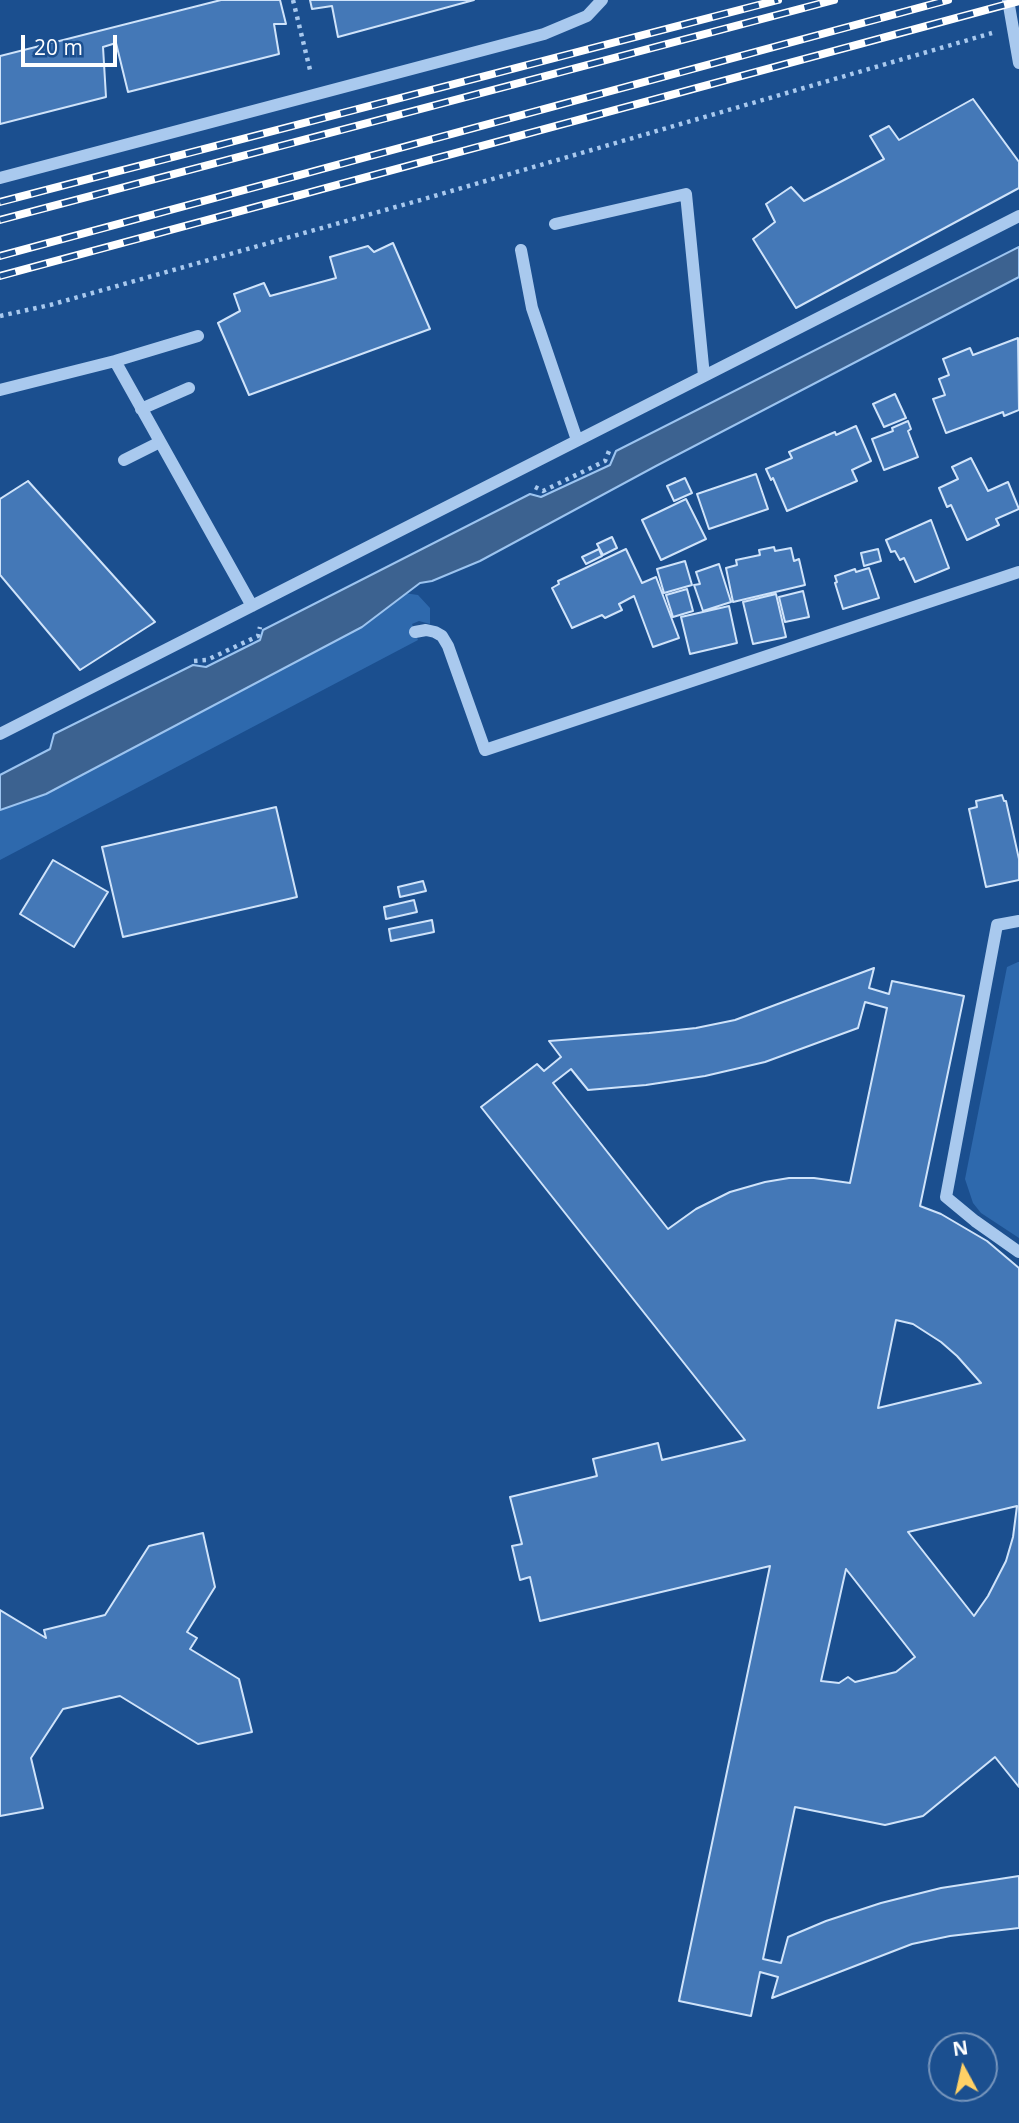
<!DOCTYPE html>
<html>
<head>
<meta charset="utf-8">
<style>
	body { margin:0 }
	#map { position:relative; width:1019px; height:2123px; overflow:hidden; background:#1b4f8f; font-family:"Open Sans",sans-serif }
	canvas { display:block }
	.north { position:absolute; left:928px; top:2032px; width:70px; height:70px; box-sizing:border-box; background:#1b4f8f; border:2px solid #7695bc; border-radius:50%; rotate:352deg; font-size:19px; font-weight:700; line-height:28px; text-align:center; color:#fff }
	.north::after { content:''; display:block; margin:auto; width:24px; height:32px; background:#ffd166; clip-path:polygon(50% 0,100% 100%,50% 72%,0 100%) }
	.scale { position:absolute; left:21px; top:35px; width:96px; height:32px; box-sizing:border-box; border:4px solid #fff; border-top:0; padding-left:9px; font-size:21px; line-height:24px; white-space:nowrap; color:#fff; -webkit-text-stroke:5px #1b4f8f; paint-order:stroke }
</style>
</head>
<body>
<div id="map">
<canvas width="1019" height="2123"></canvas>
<div class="north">N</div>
<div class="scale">20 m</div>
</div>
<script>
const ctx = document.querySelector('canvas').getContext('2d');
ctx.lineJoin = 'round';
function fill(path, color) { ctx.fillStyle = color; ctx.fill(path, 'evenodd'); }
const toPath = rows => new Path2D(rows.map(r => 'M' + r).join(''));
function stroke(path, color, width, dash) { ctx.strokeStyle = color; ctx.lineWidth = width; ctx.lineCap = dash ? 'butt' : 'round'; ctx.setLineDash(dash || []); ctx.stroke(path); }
fill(toPath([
	[404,593,418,595,430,608,430,624,419,621,412,624,418,640,0,860,0,810,46,794,362,627],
	[1018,962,1019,962,1019,1238,981,1213,973,1203,965,1179,1007,967]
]), '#2e69ad');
const water = toPath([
	[1019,247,1019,277,656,466,480,561,432,581,420,583,362,627,46,794,0,810,0,775,50,749,54,734,193,665,206,667,260,640,263,630,530,494,541,497,610,465,616,451,1019,247]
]);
fill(water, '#3c6290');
stroke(water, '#9cc4f0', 2);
const building = toPath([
	[221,0,280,0,286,24,274,24,279,54,128,92,116,43,103,47,106,97,0,124,0,56,221,0],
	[310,0,474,0,338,37,332,6,312,9,310,0],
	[973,99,1019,162,1019,188,796,308,753,239,775,222,766,204,791,187,804,201,884,159,870,136,889,126,899,140,973,99],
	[393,243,430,329,249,395,218,323,240,311,234,294,264,283,270,296,336,278,330,257,368,246,374,252,393,243],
	[1018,338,1019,410,1004,416,1003,412,946,433,933,399,945,395,939,379,949,375,943,359,970,348,973,355,1018,338],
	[895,394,906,418,884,427,873,404,895,394],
	[908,421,911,429,908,431,918,457,884,470,872,439,893,431,892,428,908,421],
	[856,426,871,461,852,470,857,481,787,511,773,478,771,480,766,469,792,458,789,452,835,432,836,435,856,426],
	[971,458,988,491,1008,482,1019,509,996,519,999,525,967,540,951,505,947,507,939,488,958,479,952,467,971,458],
	[756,474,768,509,709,529,697,494,756,474],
	[685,478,692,493,674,501,667,486,685,478],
	[28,481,155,622,80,670,0,575,0,499,28,481],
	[686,499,706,539,661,560,642,520,686,499],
	[931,520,949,568,915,582,904,558,900,560,895,551,891,552,886,540,931,520],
	[612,537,617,548,603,555,597,544,612,537],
	[774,547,775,551,791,548,794,561,799,559,805,585,733,602,726,568,737,565,736,560,760,555,759,550,774,547],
	[599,549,602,556,586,564,582,557,599,549],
	[626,549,642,583,656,577,679,638,653,647,634,596,619,604,622,610,605,618,602,615,572,628,552,588,559,584,558,581,626,549],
	[878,549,881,561,864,566,861,553,878,549],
	[685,561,692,585,664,593,657,569,685,561],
	[719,564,731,602,703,611,694,585,700,584,696,572,719,564],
	[869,568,879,598,843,609,835,583,837,582,835,576,855,569,856,572,869,568],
	[687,589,693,611,673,617,666,595,687,589],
	[803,591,809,617,785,622,779,597,803,591],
	[776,594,786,637,753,644,743,602,776,594],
	[729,606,737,643,690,654,681,617,729,606],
	[1002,795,1004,801,1006,801,1019,859,1019,880,986,887,969,809,977,807,976,801,1002,795],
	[276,807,297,897,123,937,102,847,276,807],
	[53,860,108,892,74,947,20,914,53,860],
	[423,881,426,891,400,897,398,887,423,881],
	[414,900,417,912,386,919,384,907,414,900],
	[432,920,434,932,391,941,389,929,432,920],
	[874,968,869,988,889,994,892,981,964,996,920,1206,941,1214,987,1241,1019,1268,1019,1787,995,1757,923,1816,885,1825,795,1807,763,1959,781,1963,788,1937,826,1921,881,1903,941,1888,1019,1876,1019,1928,950,1936,912,1944,772,1998,778,1977,760,1972,751,2016,679,2001,770,1566,540,1621,530,1577,520,1580,512,1546,522,1544,510,1497,597,1476,593,1459,658,1443,662,1460,745,1440,481,1107,537,1064,544,1071,561,1057,549,1041,649,1033,696,1028,735,1020,874,968],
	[865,1002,887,1008,850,1183,814,1178,789,1178,765,1182,730,1192,696,1209,668,1229,553,1083,571,1069,588,1090,646,1085,705,1076,765,1062,858,1028,865,1002],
	[896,1320,913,1324,941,1342,957,1356,981,1383,878,1408,896,1320],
	[1017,1506,1013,1537,1006,1561,988,1596,974,1616,908,1532,1017,1506],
	[846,1569,915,1657,896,1672,855,1682,848,1677,839,1683,821,1681,846,1569],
	[203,1533,215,1587,187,1632,197,1638,190,1649,239,1679,252,1732,198,1744,120,1696,63,1709,31,1758,43,1808,0,1816,0,1610,46,1638,44,1630,105,1615,149,1546,203,1533]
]);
fill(building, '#4478b7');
stroke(building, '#cfe3fa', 2);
stroke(toPath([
	[293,0,311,74],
	[0,316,50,305,424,199,992,33],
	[535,487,543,491,605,461,609,451],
	[194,661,207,660,258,636,260,627]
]), '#a9c9ee', 4.5, [3.5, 5]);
stroke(toPath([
	[1008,0,1019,63],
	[0,178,544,34,587,16,602,0],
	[555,224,686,194,704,376],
	[521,250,532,308,577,440],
	[115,361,252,606],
	[0,390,115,361,198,336],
	[141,409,189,388],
	[124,460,160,442],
	[415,632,426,630,435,632,442,636,448,646,485,750,1019,572],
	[0,734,1019,216],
	[1019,921,997,925,946,1197,975,1221,1019,1252]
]), '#a9c9ee', 12);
const rail = toPath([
	[0,202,778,0],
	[0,220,834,0],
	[0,256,948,0],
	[0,276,1019,1]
]);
stroke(rail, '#fff', 8);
stroke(rail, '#1b4f8f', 5, [16]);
</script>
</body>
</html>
